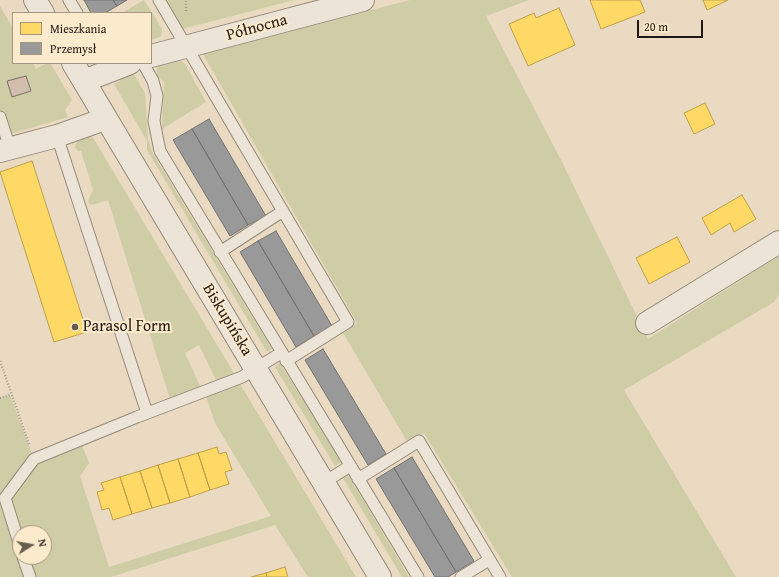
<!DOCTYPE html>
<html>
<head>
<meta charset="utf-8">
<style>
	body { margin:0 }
	#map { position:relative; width:779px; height:577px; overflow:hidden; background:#e9dac1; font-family:"Gentium Book Plus",serif }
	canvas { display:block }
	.legend { position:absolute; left:12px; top:12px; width:140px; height:52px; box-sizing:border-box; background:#fbeacc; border:1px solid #a49681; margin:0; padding:5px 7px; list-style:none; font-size:12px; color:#221811 }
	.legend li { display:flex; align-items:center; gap:8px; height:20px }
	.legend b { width:20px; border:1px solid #a49681 }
	.north { position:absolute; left:12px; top:525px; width:40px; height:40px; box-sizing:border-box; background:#fbeacc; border:1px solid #a49681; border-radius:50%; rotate:79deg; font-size:11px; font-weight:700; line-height:16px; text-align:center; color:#221811 }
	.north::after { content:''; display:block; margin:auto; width:14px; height:18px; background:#685c4f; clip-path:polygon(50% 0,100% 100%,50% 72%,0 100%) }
	.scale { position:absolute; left:637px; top:20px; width:66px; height:18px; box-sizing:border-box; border:2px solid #221811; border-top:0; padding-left:5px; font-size:12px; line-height:14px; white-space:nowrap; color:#221811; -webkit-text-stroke:3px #fbeacc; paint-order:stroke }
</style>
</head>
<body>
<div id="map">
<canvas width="779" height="577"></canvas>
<ul class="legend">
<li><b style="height:11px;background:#ffd966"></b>Mieszkania</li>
<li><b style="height:11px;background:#999"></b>Przemysł</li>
</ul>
<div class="north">N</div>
<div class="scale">20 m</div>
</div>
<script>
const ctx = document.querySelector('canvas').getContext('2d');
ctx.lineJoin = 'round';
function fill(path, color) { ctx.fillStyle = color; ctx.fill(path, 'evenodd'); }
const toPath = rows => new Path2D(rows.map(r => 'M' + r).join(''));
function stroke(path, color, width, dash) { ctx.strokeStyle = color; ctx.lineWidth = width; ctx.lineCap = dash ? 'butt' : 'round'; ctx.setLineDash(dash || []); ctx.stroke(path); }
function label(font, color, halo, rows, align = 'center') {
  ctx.font = font + ' "Gentium Book Plus",serif'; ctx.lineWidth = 4; ctx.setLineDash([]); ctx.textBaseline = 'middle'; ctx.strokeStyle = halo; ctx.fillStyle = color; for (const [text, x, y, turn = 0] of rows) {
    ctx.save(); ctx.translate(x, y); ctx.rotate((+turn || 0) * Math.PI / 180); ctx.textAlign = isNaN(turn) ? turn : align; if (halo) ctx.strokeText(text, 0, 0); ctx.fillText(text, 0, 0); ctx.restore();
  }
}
fill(toPath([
	[144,0,162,29,162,33,160,37,151,40,151,13,122,13],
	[165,0,294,0,182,29],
	[410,0,529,0,486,16,562,162,648,339,779,256,779,294,774,302,624,390,736,577,512,577,424,433,408,443,342,331,357,323,203,54],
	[0,6,13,28,13,63,33,63,36,69,45,64,51,64,72,100,65,110,68,117,0,137],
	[173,59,180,60,185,64,206,102,162,129,164,82,157,76,157,65],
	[130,73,135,76,145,93,148,139,152,152,272,349,267,352,147,150,147,141,114,84,120,81,117,76],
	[92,136,235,375,217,382,199,345,185,353,201,388,170,399,108,200,92,205,89,204,88,201,93,190,81,151,78,151,75,147,78,139],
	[280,363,342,462,335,466,275,367],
	[240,384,356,577,308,577,275,525,111,577,0,577,0,398,10,395,34,459,80,440,89,463,80,476,109,567,271,516,215,423,206,396],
	[20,533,44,533,44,557,20,557],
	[348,474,409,577,402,577,343,478]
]), '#cfcda5');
const homes = toPath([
	[590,0,640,0,645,12,601,29,590,0],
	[703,0,728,0,707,10,703,0],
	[559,8,575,45,528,66,509,24,534,13,536,18,559,8],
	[705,103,715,124,694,134,684,113,705,103],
	[32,161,87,332,54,342,0,172,32,161],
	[742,195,756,219,734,232,730,223,711,235,702,218,742,195],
	[677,237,690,262,649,284,636,258,677,237],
	[217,447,219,454,226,452,232,470,225,472,229,484,210,490,198,453,217,447],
	[198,453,210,490,190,497,178,459,198,453],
	[178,459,190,497,170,503,158,465,178,459],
	[158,465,170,503,152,508,140,471,158,465],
	[140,471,152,508,132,514,120,477,140,471],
	[120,477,132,514,113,520,109,508,102,510,97,492,104,490,101,483,120,477],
	[285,567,288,577,267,577,266,573,285,567],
	[266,573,267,577,251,577,266,573]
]);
fill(homes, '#ffd966');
stroke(homes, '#bd9f4c', 1);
const industry = toPath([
	[84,0,113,0,117,6,105,13,91,13,84,0],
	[113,0,127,0,117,6,113,0],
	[209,119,266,216,248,225,192,129,209,119],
	[192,129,248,225,230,236,173,140,192,129],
	[276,231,332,326,314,336,258,241,276,231],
	[258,241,314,336,296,347,240,252,258,241],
	[323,349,386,454,368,465,305,360,323,349],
	[412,457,474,561,456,572,394,468,412,457],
	[394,468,456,572,448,577,435,577,376,479,394,468]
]);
fill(industry, '#999');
stroke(industry, '#757270', 1);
const building = toPath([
	[26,76,31,91,12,97,7,81,26,76]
]);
fill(building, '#d2bdaf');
stroke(building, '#787064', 1);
const service = toPath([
	[69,0,77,13],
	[159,0,348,322,286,361],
	[143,63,153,81,157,96,154,121,160,151,418,577],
	[0,117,10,148],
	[57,136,147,413],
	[220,252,283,211],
	[358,479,419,441,500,577],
	[323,483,350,466],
	[20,546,5,498,34,459,137,417,242,377,281,353],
	[23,557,30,577],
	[461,577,489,560]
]);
const minor = toPath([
	[151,56,363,0],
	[84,81,130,63],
	[0,151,57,136,105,119],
	[647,323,779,242]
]);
const tertiary = toPath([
	[35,0,43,13],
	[73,63,380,577]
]);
stroke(service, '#948a7c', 13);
stroke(minor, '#948a7c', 24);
stroke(tertiary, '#948a7c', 24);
stroke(toPath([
	[186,11,186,0],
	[0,361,29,444],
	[0,398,10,395]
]), '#a59e94', 2.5, [1, 2]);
stroke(service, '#ece4d7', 11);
stroke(minor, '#ece4d7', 22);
stroke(tertiary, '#ece4d7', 22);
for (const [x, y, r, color] of [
	[75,327,4,"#685c4f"]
]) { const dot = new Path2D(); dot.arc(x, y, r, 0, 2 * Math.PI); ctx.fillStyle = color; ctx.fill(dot); stroke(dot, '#fbeacc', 1.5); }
label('16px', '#221811', '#fbeacc', [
	["Północna",257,28,-15],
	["Biskupińska",227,320,59]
]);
label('16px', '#221811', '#fbeacc', [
	["Parasol Form",83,327]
], 'left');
</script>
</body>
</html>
